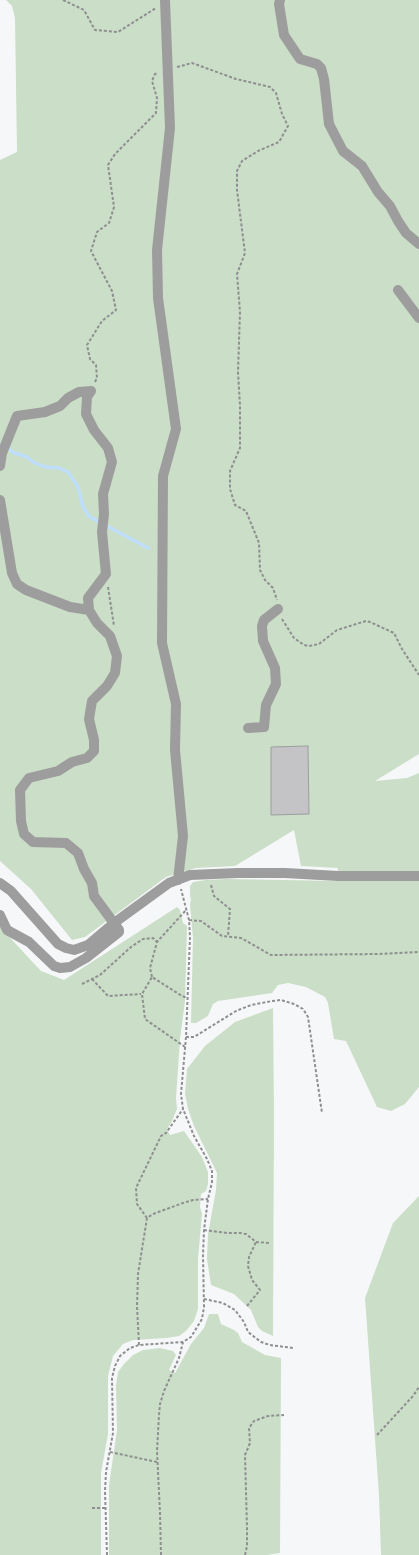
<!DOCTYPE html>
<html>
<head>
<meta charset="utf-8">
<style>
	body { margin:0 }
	canvas { display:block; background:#f6f7f9 }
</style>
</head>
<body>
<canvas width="419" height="1555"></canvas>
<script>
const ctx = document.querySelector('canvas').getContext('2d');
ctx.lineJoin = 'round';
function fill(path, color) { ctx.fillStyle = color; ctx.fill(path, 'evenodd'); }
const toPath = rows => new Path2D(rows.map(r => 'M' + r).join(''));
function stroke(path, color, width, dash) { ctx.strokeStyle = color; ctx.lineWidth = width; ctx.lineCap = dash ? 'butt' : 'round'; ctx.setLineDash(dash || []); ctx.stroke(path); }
fill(toPath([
	[6,0,419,0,419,754,375,781,407,778,419,773,419,1087,405,1104,391,1111,377,1107,346,1041,334,1039,328,1003,325,997,306,987,288,983,278,985,272,993,218,1001,213,1004,208,1016,196,1023,191,1023,193,938,190,905,191,899,190,896,190,886,193,882,206,880,227,879,336,881,338,868,301,866,294,830,235,866,196,868,166,877,85,937,72,940,31,889,0,861,0,160,17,152,15,18,12,6],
	[177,907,180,910,183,923,187,926,185,1001,180,1039,176,1098,177,1109,172,1121,167,1129,170,1135,184,1131,202,1157,208,1172,208,1184,206,1191,201,1194,200,1207,202,1214,198,1259,198,1309,194,1321,186,1331,179,1336,167,1338,133,1340,123,1344,113,1356,108,1376,108,1434,101,1473,101,1555,0,1555,0,927,41,971,64,980],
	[273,1008,274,1115,273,1336,262,1331,258,1327,251,1310,234,1294,211,1285,207,1259,208,1234,216,1190,217,1173,194,1126,188,1109,185,1094,187,1069,205,1046,235,1022],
	[419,1196,419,1555,381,1555,379,1495,365,1298,393,1223],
	[209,1314,218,1314,221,1324,234,1330,238,1333,242,1342,265,1355,281,1358,280,1553,267,1555,109,1555,109,1485,117,1430,116,1385,118,1372,124,1364,133,1355,143,1350,160,1348,173,1351,176,1355,169,1370,175,1373,191,1344,204,1328]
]), '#cbdec7');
stroke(toPath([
	[0,445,8,447,12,452,27,457,33,462,45,467,59,468,68,472,78,487,83,507,90,517,148,548]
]), '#bfdefc', 3.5);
const building = toPath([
	[308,746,309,814,271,815,271,747,308,746]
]);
fill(building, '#c4c4c6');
stroke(building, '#9d9e9f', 1);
stroke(toPath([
	[63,0,84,10,95,30,118,32,156,8],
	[177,67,192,63,236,79,270,87,276,93,282,114,288,126,279,142,258,151,242,161,237,171,237,190,245,253,237,274,240,312,238,372,240,406,240,448,230,471,230,489,235,505,246,511,259,543,260,570,265,580,273,588,277,600],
	[95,382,97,378,96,365,90,359,87,345,102,321,116,310,112,291,91,251,97,232,109,223,114,207,108,165,115,154,156,113,157,98,152,81,155,74,158,73],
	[108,587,114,626],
	[282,619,294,638,304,645,309,646,319,644,337,630,366,621,370,622,394,633,402,649,419,675],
	[211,885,214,896,230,909,228,936],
	[189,920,201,921,222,936,241,938,271,955,378,954,419,952],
	[152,977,150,968,157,942,187,909],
	[92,979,108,996,141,994],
	[82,984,100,975,131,947,143,939,153,938,157,942],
	[186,1037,194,1037,236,1011,251,1005,272,1001,281,1000,294,1004,303,1009,308,1017,322,1113],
	[185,1047,145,1019,142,994,152,977,182,996,188,998],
	[147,1218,137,1204,136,1188,161,1136,166,1133,183,1109],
	[204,1230,227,1233,240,1233,246,1234,256,1242,269,1243],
	[204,1299,223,1303,235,1310,244,1322,248,1332,261,1342,270,1345,293,1348],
	[247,1306,260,1290,252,1280,248,1266,249,1257,256,1242],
	[139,1345,137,1306,138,1274,147,1218,153,1214,183,1203,193,1200,208,1199],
	[377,1435,413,1396,419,1387],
	[110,1452,157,1462],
	[92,1508,105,1508],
	[107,1555,105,1491,106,1472,113,1433,112,1378,115,1366,120,1356,130,1348,139,1345,183,1342,191,1337,202,1319,204,1307,203,1255,204,1230,208,1199,212,1182,212,1171,207,1159,194,1136,183,1109,181,1094,186,1037,190,937,189,920,181,889],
	[161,1555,160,1513,157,1451,159,1415,160,1404,164,1391,179,1358,183,1342],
	[245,1555,247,1546,247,1528,245,1455,250,1443,249,1428,254,1421,268,1416,284,1415]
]), '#8e8f90', 2, [3, 2]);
stroke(toPath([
	[165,0,170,128,157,250,158,298,176,429,163,476,162,643,176,704,175,750,183,836,178,880],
	[280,0,279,4,284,35,300,59,317,64,321,68,324,79,329,124,343,151,362,166,378,192,390,206,398,221,406,233,419,244],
	[398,290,419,318],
	[0,466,2,453,17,416,45,412,60,406,68,398,79,392,91,391],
	[0,500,12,573,17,584,26,590,70,607,89,610],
	[248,728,264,727,266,705,276,684,275,668,263,641,262,626,264,620,278,609],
	[0,883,11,891,58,944,66,948,74,950,88,945,114,923,169,883,190,875,238,873,285,873,338,876,419,876],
	[0,915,7,930,29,942,54,966,60,968,70,967,86,958,119,932,119,930,94,896,92,883,84,869,78,853,66,843,33,842,24,834,21,821,20,790,29,778,58,771,72,762,87,758,94,751,94,740,89,719,92,701,107,686,115,673,117,656,110,636,97,623,89,610,88,598,106,574,102,532,104,514,103,494,112,462,108,448,94,430,86,414,87,397,91,391]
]), '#9e9d9d', 10);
</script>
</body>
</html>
